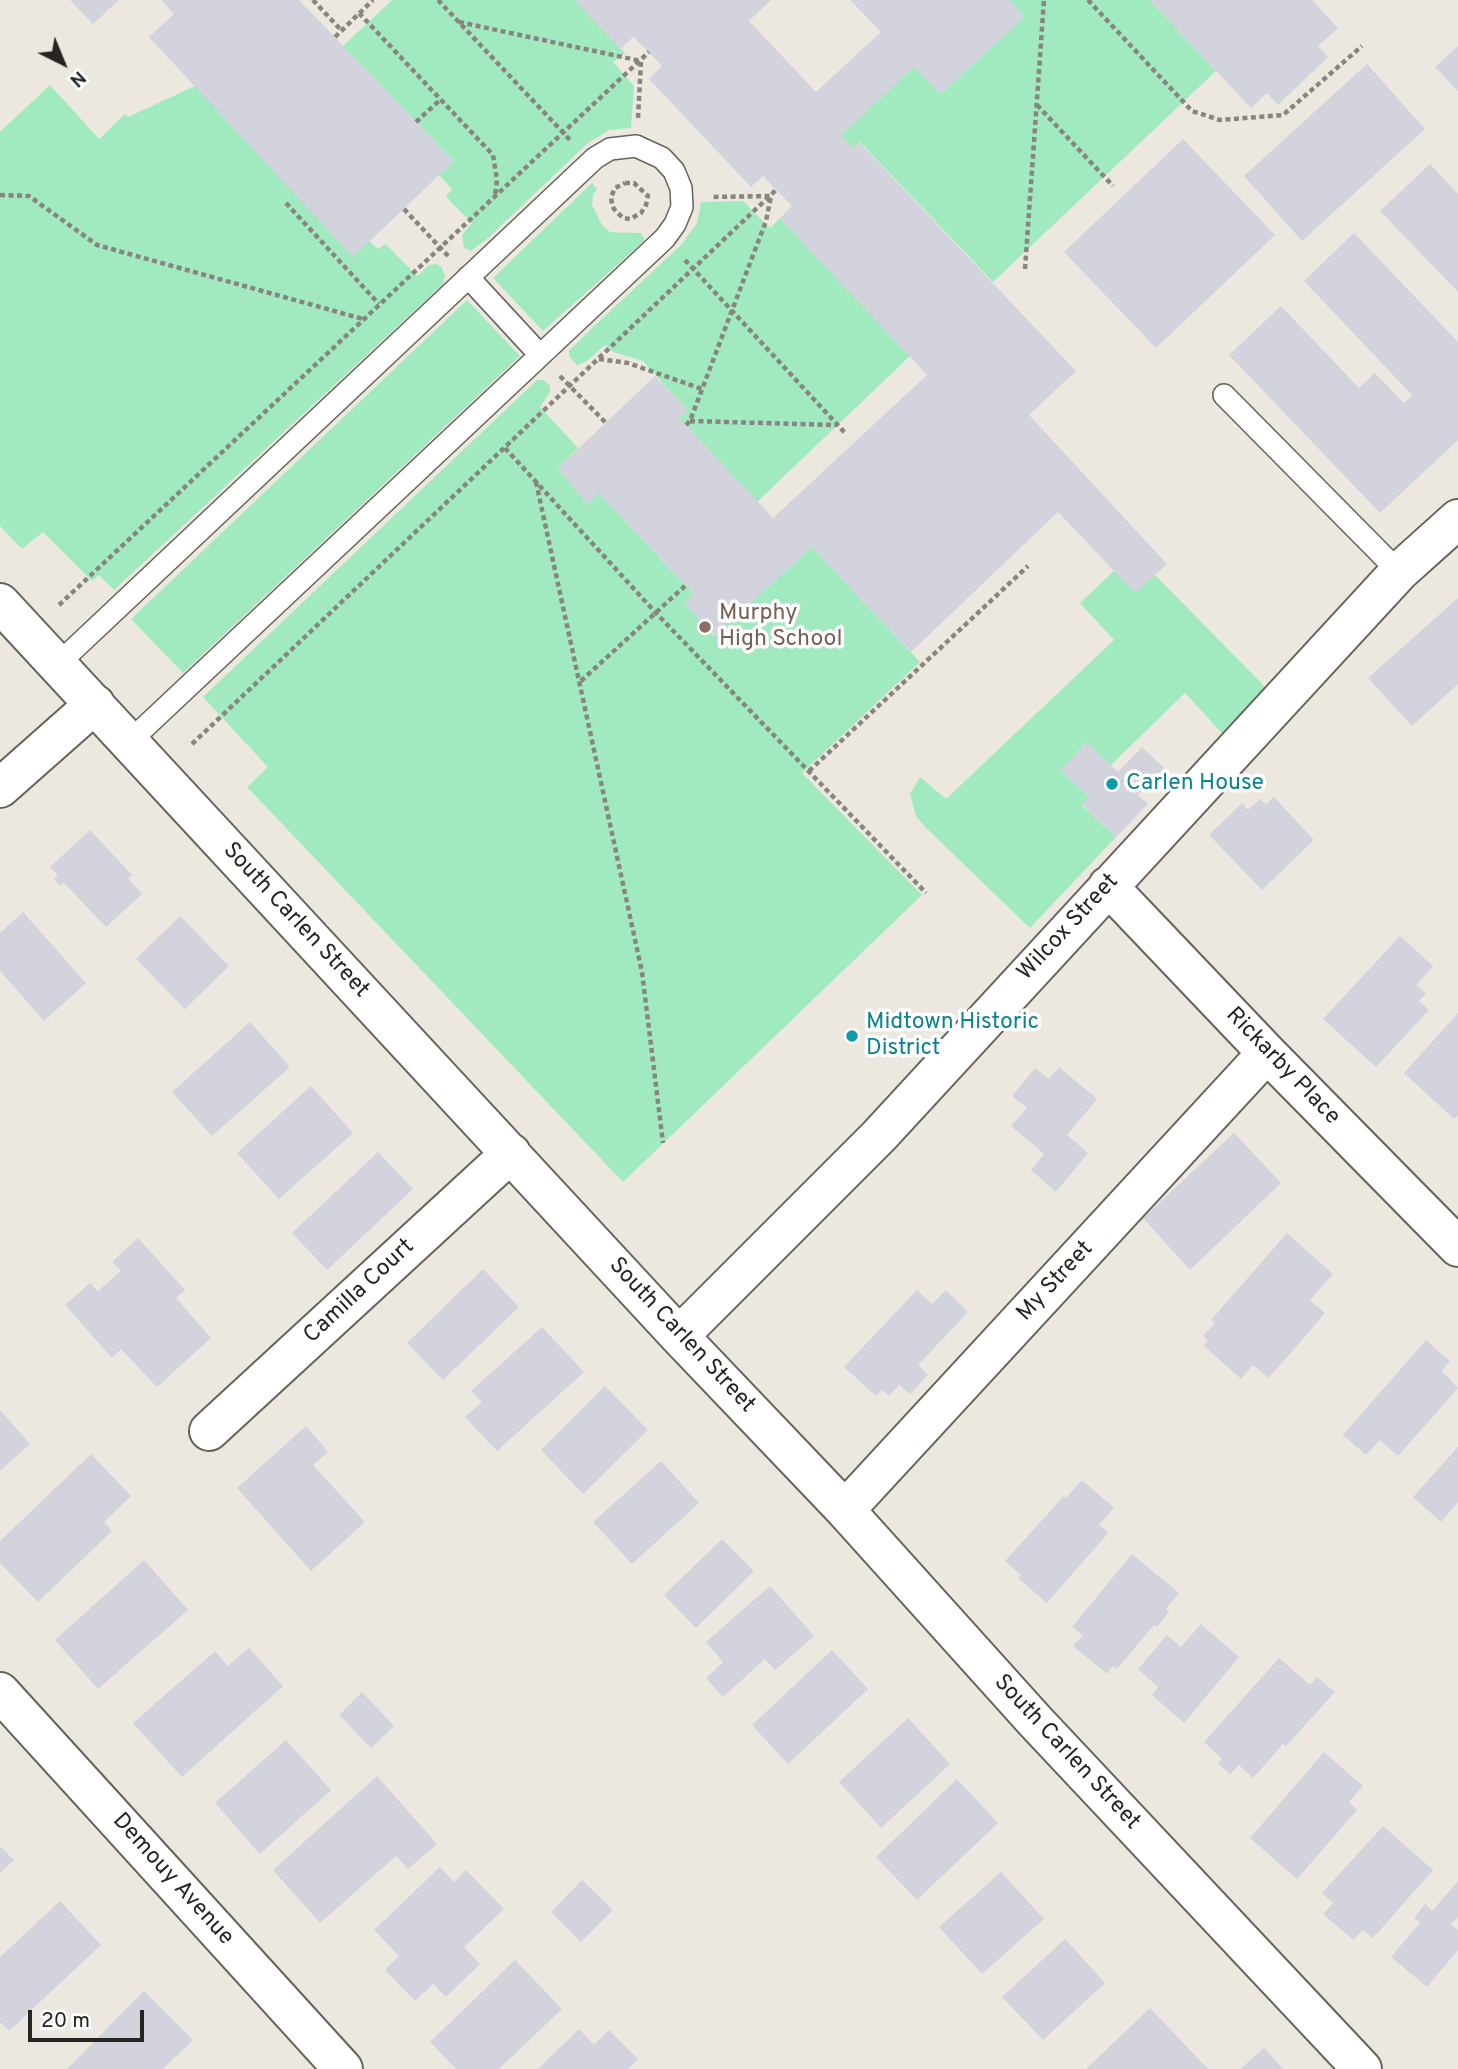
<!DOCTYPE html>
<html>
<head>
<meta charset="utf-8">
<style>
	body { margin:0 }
	#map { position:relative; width:1458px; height:2069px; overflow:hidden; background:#ece8df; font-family:Overpass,sans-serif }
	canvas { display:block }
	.north { position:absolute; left:28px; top:28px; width:70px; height:70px; -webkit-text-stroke:5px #fff; paint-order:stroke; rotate:137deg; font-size:19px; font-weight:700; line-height:28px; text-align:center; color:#262521 }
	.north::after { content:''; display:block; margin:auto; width:24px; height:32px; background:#262521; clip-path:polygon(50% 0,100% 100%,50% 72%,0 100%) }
	.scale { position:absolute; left:28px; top:2010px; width:116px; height:32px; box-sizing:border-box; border:4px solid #262521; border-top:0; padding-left:9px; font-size:21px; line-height:24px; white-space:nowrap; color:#262521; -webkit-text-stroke:5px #fff; paint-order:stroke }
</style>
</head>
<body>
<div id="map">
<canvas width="1458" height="2069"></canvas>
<div class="north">N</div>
<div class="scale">20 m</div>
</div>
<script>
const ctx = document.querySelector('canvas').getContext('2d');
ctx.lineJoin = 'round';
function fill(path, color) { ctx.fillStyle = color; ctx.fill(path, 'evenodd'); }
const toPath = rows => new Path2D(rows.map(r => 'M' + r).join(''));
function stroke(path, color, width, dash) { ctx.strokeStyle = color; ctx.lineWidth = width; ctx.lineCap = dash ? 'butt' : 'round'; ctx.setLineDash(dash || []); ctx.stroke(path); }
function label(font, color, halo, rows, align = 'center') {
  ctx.font = font + ' Overpass,sans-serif'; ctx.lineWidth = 7; ctx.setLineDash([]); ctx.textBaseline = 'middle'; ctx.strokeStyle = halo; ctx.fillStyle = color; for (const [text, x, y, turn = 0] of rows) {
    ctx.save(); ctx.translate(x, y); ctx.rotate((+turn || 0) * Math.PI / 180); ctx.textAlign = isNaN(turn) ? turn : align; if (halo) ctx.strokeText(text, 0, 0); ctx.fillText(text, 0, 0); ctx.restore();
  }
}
fill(toPath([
	[392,0,575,0,625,53,613,62,634,86,631,128,609,130,587,144,487,239,471,251,464,248,462,235,472,223,446,197,452,189,439,175,454,161,343,46],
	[1009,0,1150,0,1216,71,993,282,860,142,853,149,841,135,914,67,941,94,1024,16],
	[50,85,99,139,125,114,128,117,195,86,378,249,386,244,417,276,429,265,436,264,441,266,445,276,443,284,114,590,99,575,92,581,43,532,22,549,0,526,0,132],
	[592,183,597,189,593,195,592,205,602,225,610,232,641,233,645,240,543,331,493,278],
	[743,201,770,228,780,218,910,356,757,502,679,418,687,410,643,361,613,352,605,345,587,361,577,365,569,356,569,351,590,330,681,245,697,223,701,202],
	[467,300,520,356,183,673,131,619],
	[537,380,543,380,550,386,550,392,540,407,578,448,558,468,587,504,599,493,694,594,685,603,714,636,812,547,920,662,802,773,922,895,623,1182,247,787,268,767,203,697],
	[1114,571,1155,575,1266,688,1222,733,1185,693,1111,765,1086,743,1061,770,1089,797,1082,805,1116,837,1030,928,924,826,916,816,910,794,920,777,946,799,1114,640,1080,603]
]), '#a1eabf');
fill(toPath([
	[70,0,119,0,93,24],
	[161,0,299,0,454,161,353,257,149,37,174,14],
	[575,0,771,0,749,21,816,92,881,32,850,0,1009,0,1025,16,941,94,914,67,841,135,853,149,859,142,1076,371,1029,415,1167,564,1135,593,1058,512,911,652,812,547,715,636,684,603,694,594,686,585,599,493,587,504,558,468,655,376,688,410,679,418,773,518,927,375,780,218,792,206,763,176,751,187,649,79,662,66,649,52,633,37,620,49],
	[1150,0,1312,0,1338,28,1318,46,1328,57,1278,105,1267,93,1251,108],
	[1458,46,1458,91,1435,67],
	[1367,64,1425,129,1302,241,1244,176],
	[1183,139,1275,235,1156,348,1064,252],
	[1430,164,1458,194,1458,292,1380,211],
	[1354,233,1458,342,1458,440,1380,513,1229,355,1281,306,1359,388,1375,373,1404,403,1412,395,1304,281],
	[1458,598,1458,684,1412,726,1368,678],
	[1087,742,1118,772,1142,747,1164,768,1138,795,1148,804,1116,837,1082,804,1089,797,1061,770],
	[1274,797,1314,840,1262,890,1209,835,1242,803,1248,810,1260,799,1266,805],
	[90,830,132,875,128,878,142,894,106,927,64,883,60,886,54,879,58,875,50,867],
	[23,912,86,983,44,1021,0,971,0,933],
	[180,916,229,966,185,1009,136,959],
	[1400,936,1433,966,1416,985,1426,994,1419,1001,1429,1010,1376,1067,1323,1019],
	[1458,1013,1458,1115,1454,1119,1404,1073],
	[250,1022,290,1067,212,1136,172,1092],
	[1059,1067,1097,1099,1067,1135,1088,1153,1056,1192,1031,1170,1044,1154,1011,1126,1027,1108,1012,1096,1035,1068,1049,1079],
	[311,1086,353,1133,279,1199,237,1153],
	[1234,1133,1281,1183,1190,1270,1143,1218],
	[378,1152,413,1189,327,1270,292,1233],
	[1287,1233,1333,1274,1310,1300,1325,1313,1269,1378,1253,1365,1241,1379,1204,1346,1208,1341,1203,1336,1215,1323,1211,1320],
	[138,1238,185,1290,176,1298,211,1338,157,1387,121,1349,112,1358,65,1305,90,1283,98,1291,121,1271,112,1262],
	[483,1269,519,1307,443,1380,407,1343],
	[917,1290,932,1304,946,1290,968,1312,918,1365,928,1375,910,1394,899,1385,889,1396,882,1390,876,1396,844,1367],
	[542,1327,584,1372,497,1451,465,1417,482,1402,471,1391],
	[1426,1340,1450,1361,1442,1371,1458,1388,1398,1456,1380,1440,1366,1455,1343,1435],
	[605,1386,648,1430,583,1494,541,1450],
	[0,1410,30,1444,0,1471],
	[306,1426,328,1452,313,1465,365,1522,311,1571,237,1488],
	[1458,1447,1458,1502,1441,1522,1413,1497],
	[91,1454,131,1496,104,1522,112,1531,38,1602,0,1563,0,1541],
	[661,1461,699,1503,632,1564,593,1522],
	[1082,1480,1114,1508,1099,1525,1108,1533,1047,1603,1018,1578,1021,1575,1005,1561,1064,1496,1066,1498],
	[722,1539,754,1571,696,1628,664,1595],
	[1132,1554,1179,1593,1166,1609,1169,1612,1157,1627,1154,1625,1117,1669,1113,1666,1107,1674,1073,1646,1083,1635,1072,1627],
	[144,1560,188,1610,98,1689,55,1640],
	[770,1586,814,1636,775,1670,765,1659,723,1697,706,1678,723,1662,706,1642],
	[1201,1624,1239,1657,1184,1723,1152,1695,1158,1687,1138,1669,1167,1635,1181,1647],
	[249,1648,283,1686,182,1777,133,1723,215,1651,228,1666],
	[832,1650,868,1689,788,1764,752,1725],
	[1279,1658,1310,1685,1317,1677,1335,1692,1286,1746,1283,1744,1253,1778,1239,1765,1230,1774,1218,1763,1222,1759,1204,1742],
	[362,1692,394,1726,371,1748,339,1715],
	[908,1718,950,1764,881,1828,839,1782],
	[286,1740,331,1790,260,1854,215,1803],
	[1324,1752,1363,1786,1349,1802,1357,1810,1297,1879,1250,1838],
	[377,1776,437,1844,408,1869,396,1856,320,1923,273,1870],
	[957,1779,998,1823,917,1900,876,1857],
	[1383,1826,1433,1870,1373,1938,1363,1930,1353,1940,1323,1914,1333,1903,1322,1893],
	[0,1846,14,1860,0,1873],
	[440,1867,454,1882,466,1870,504,1909,464,1947,480,1964,446,1997,433,1984,415,2001,385,1970,399,1956,374,1930],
	[1001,1872,1044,1919,982,1974,939,1927],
	[582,1880,613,1910,581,1942,551,1912],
	[1458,1881,1458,1917,1451,1925,1458,1930,1458,1950,1427,1987,1391,1957,1420,1923,1414,1918,1425,1904,1432,1911],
	[60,1901,101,1945,9,2031,0,2022,0,1957],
	[1065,1939,1105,1983,1043,2040,1002,1997],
	[515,1960,562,2009,499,2069,456,2069,430,2042],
	[144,1991,193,2040,163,2069,67,2069],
	[1150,2008,1208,2069,1086,2069],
	[579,2029,594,2045,609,2030,638,2059,628,2069,538,2069],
	[1264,2048,1283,2069,1240,2069]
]), '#d2d3dc');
const service = toPath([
	[468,277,540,355],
	[1224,395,1399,572],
	[58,664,595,158,610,149,636,146,662,158,674,171,681,188,682,207,675,224,665,238,129,742]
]);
const minor = toPath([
	[0,603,679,1336,845,1510,1035,1721,1362,2069],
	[0,788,95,704],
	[1108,886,1267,1053,1458,1247],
	[679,1336,879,1136,1399,572,1458,519],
	[209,1431,511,1153],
	[845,1510,1267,1053],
	[0,1692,343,2069]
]);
stroke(service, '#66635b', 24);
stroke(minor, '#66635b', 42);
stroke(toPath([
	[313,0,341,30],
	[438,0,572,142],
	[1088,0,1192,111,1220,120,1283,115,1362,46],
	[359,13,493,155,497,180,495,196],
	[459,22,641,61,638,118],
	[335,37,373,0],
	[1037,105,1113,186],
	[416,122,441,99],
	[625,183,634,183,648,196,646,205,641,213,630,219,623,218,614,209,612,204,611,197,615,188,625,183],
	[0,195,29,196,97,245,363,319],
	[286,203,379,304],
	[404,209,449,257],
	[685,260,846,434],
	[1025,269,1044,0],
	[599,359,628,363,702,389],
	[560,376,606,423],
	[690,421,836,425],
	[686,425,690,421,766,221,771,196,711,197],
	[505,448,656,613,926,893],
	[536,482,642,972,663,1143],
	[59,605,649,52],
	[581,681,686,585],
	[192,744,776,190],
	[809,771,1028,566]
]), '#87857e', 4.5, [5, 3.5]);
stroke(service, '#fff', 21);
stroke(minor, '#fff', 38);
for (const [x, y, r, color] of [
	[705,627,7,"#8d6e63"],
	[1112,784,7,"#0f9aa8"],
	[852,1036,7,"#0f9aa8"]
]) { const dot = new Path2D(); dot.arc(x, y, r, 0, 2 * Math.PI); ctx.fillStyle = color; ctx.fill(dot); stroke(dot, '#fff', 2.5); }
label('23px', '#785e54', '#fff', [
	["Murphy",719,614],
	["High School",719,640]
], 'left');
label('23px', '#0d838f', '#fff', [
	["Carlen House",1126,784],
	["Midtown Historic",866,1023],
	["District",866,1049]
], 'left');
label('23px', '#262521', '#fff', [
	["South Carlen Street",295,921,47],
	["Wilcox Street",1069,928,-47],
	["Rickarby Place",1282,1067,46],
	["My Street",1056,1282,-47],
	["Camilla Court",360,1292,-43],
	["South Carlen Street",681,1336,47],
	["South Carlen Street",1066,1753,47],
	["Demouy Avenue",172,1880,48]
]);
</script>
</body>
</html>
